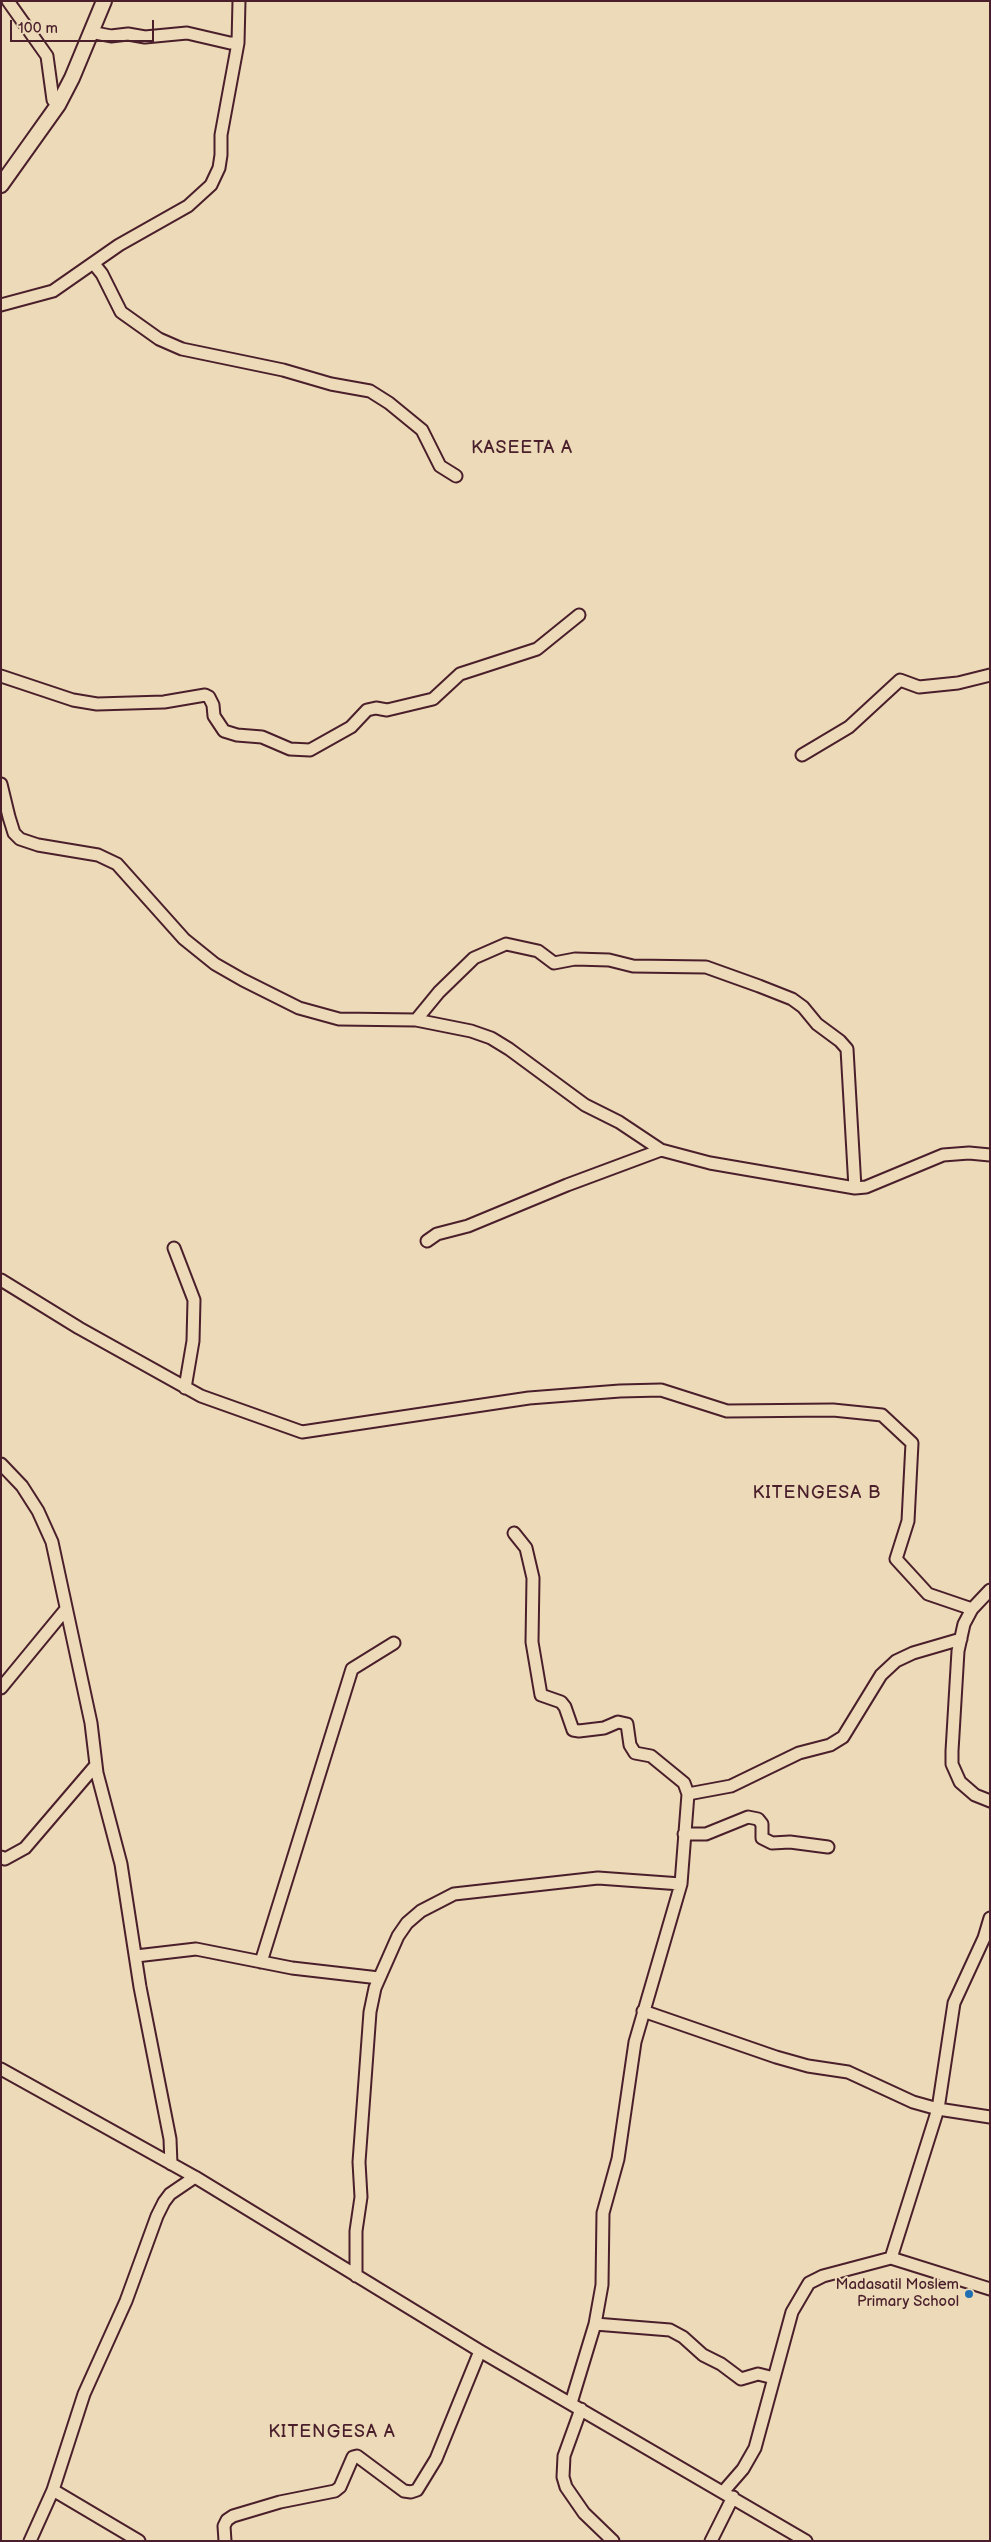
<!DOCTYPE html>
<html>
<head>
<meta charset="utf-8">
<style>
	body { margin:0 }
	#map { position:relative; width:991px; height:2542px; overflow:hidden; background:#ecdab8; font-family:"Balsamiq Sans",sans-serif }
	canvas { display:block }
	.frame { position:absolute; inset:0; border:2px solid #4a1f2b; pointer-events:none }
	.scale { position:absolute; left:10px; top:20px; width:144px; height:22px; box-sizing:border-box; border:2px solid #4a1f2b; border-top:0; padding-left:6px; font-size:15px; line-height:18px; white-space:nowrap; color:#4a1f2b; -webkit-text-stroke:4px #ecdab8; paint-order:stroke }
</style>
</head>
<body>
<div id="map">
<canvas width="991" height="2542"></canvas>
<div class="frame"></div>
<div class="scale">100 m</div>
</div>
<script>
const ctx = document.querySelector('canvas').getContext('2d');
ctx.lineJoin = 'round';
const toPath = rows => new Path2D(rows.map(r => 'M' + r).join(''));
function stroke(path, color, width, dash) { ctx.strokeStyle = color; ctx.lineWidth = width; ctx.lineCap = dash ? 'butt' : 'round'; ctx.setLineDash(dash || []); ctx.stroke(path); }
function label(font, color, halo, rows, align = 'center') {
  ctx.font = font + ' "Balsamiq Sans",sans-serif'; ctx.lineWidth = 4; ctx.setLineDash([]); ctx.textBaseline = 'middle'; ctx.strokeStyle = halo; ctx.fillStyle = color; for (const [text, x, y, turn = 0] of rows) {
    ctx.save(); ctx.translate(x, y); ctx.rotate((+turn || 0) * Math.PI / 180); ctx.textAlign = isNaN(turn) ? turn : align; if (halo) ctx.strokeText(text, 0, 0); ctx.fillText(text, 0, 0); ctx.restore();
  }
}
const minor = toPath([
	[8,1,47,56,53,100,58,105],
	[90,32,111,36,128,34,145,37,187,33,230,43,238,43],
	[94,264,102,274,121,312,159,339,182,349,283,370,331,384,370,391,389,403,422,430,440,466,456,476],
	[1,305,53,291,119,245,188,206,211,185,219,168,221,155,221,135,238,43,239,1],
	[1,676,73,700,97,704,164,702,205,695,209,697,213,705,214,716,224,731,237,735,262,737,290,749,310,750,351,727,367,710,376,708,387,710,433,699,460,674,537,649,579,615],
	[802,755,849,727,900,680,919,687,958,683,990,675],
	[1,784,9,817,14,833,20,839,38,845,98,855,117,864,184,939,215,964,243,980,299,1008,339,1019,416,1020,471,1031,491,1038,509,1049,585,1105,619,1122,661,1150,710,1163,855,1188,866,1187,943,1155,969,1153,990,1155],
	[416,1020,439,992,474,958,506,944,538,951,554,963,575,959,609,960,633,966,706,967,759,986,792,999,803,1007,817,1024,840,1041,847,1049,855,1188],
	[427,1241,437,1234,468,1226,567,1185,661,1150],
	[174,1248,194,1300,193,1341,185,1388],
	[1,1280,79,1328,201,1396,302,1432,529,1398,620,1391,661,1390,727,1411,833,1410,882,1415,912,1443,908,1521,896,1559,928,1594,972,1609],
	[1,1464,22,1486,38,1511,52,1542,91,1723,97,1773,121,1864,140,1987,170,2139,171,2164],
	[514,1533,526,1548,533,1578,532,1642,541,1695,561,1702,565,1707,573,1730,579,1731,604,1728,618,1722,627,1724,630,1745,635,1753,651,1756,684,1783,688,1794,681,1884,635,2042,618,2159,603,2213,602,2285,595,2324,571,2403],
	[990,1590,972,1609,964,1624,958,1651,952,1751,952,1764,960,1782,975,1795,990,1801],
	[1,1688,66,1609],
	[688,1794,731,1786,799,1753,830,1745,843,1737,881,1675,896,1661,913,1653,961,1639],
	[684,1834,706,1834,748,1817,758,1819,762,1824,762,1838,772,1843,790,1842,828,1847],
	[1,1857,5,1859,25,1848,96,1765],
	[136,1956,196,1949,292,1968,379,1978],
	[261,1962,352,1669,394,1643],
	[643,2011,776,2057,808,2066,848,2072,913,2102,938,2109,990,2117],
	[1,2069,195,2177,480,2351,806,2541],
	[891,2258,938,2109,954,2003,984,1938,990,1918],
	[356,2276,356,2231,361,2197,359,2162,370,2012,375,1988,398,1936,407,1923,421,1911,454,1894,598,1878,681,1884],
	[595,2324,670,2330,683,2337,703,2355,721,2364,741,2379,758,2374,774,2378],
	[581,2409,564,2456,563,2477,566,2487,584,2513,613,2541],
	[53,2490,139,2541],
	[723,2492,743,2469,755,2448,792,2312,809,2283,823,2276,891,2258,990,2289],
	[30,2541,53,2490,84,2394,126,2301,157,2216,164,2202,170,2194,195,2177],
	[225,2541,224,2526,227,2520,233,2516,280,2502,335,2491,340,2487,353,2457,357,2456,404,2491,411,2492,417,2490,436,2459,480,2351],
	[711,2541,733,2497]
]);
const tertiary = toPath([
	[1,185,58,105,72,78,104,1]
]);
stroke(minor, '#4a1f2b', 15);
stroke(tertiary, '#4a1f2b', 18);
stroke(minor, '#ecdab8', 11);
stroke(tertiary, '#ecdab8', 14);
for (const [x, y, r, color] of [
	[969,2294,5,"#1f6fb2"]
]) { const dot = new Path2D(); dot.arc(x, y, r, 0, 2 * Math.PI); ctx.fillStyle = color; ctx.fill(dot); stroke(dot, '#ecdab8', 2); }
label('15px', '#4a1f2b', '#ecdab8', [
	["Madasatil Moslem",959,2285],
	["Primary School",959,2302]
], 'right');
ctx.letterSpacing = '1px';
label('18px', '#4a1f2b', '#ecdab8', [
	["KASEETA A",522,448],
	["KITENGESA B",817,1493],
	["KITENGESA A",332,2432]
]);
ctx.letterSpacing = '0px';
</script>
</body>
</html>
